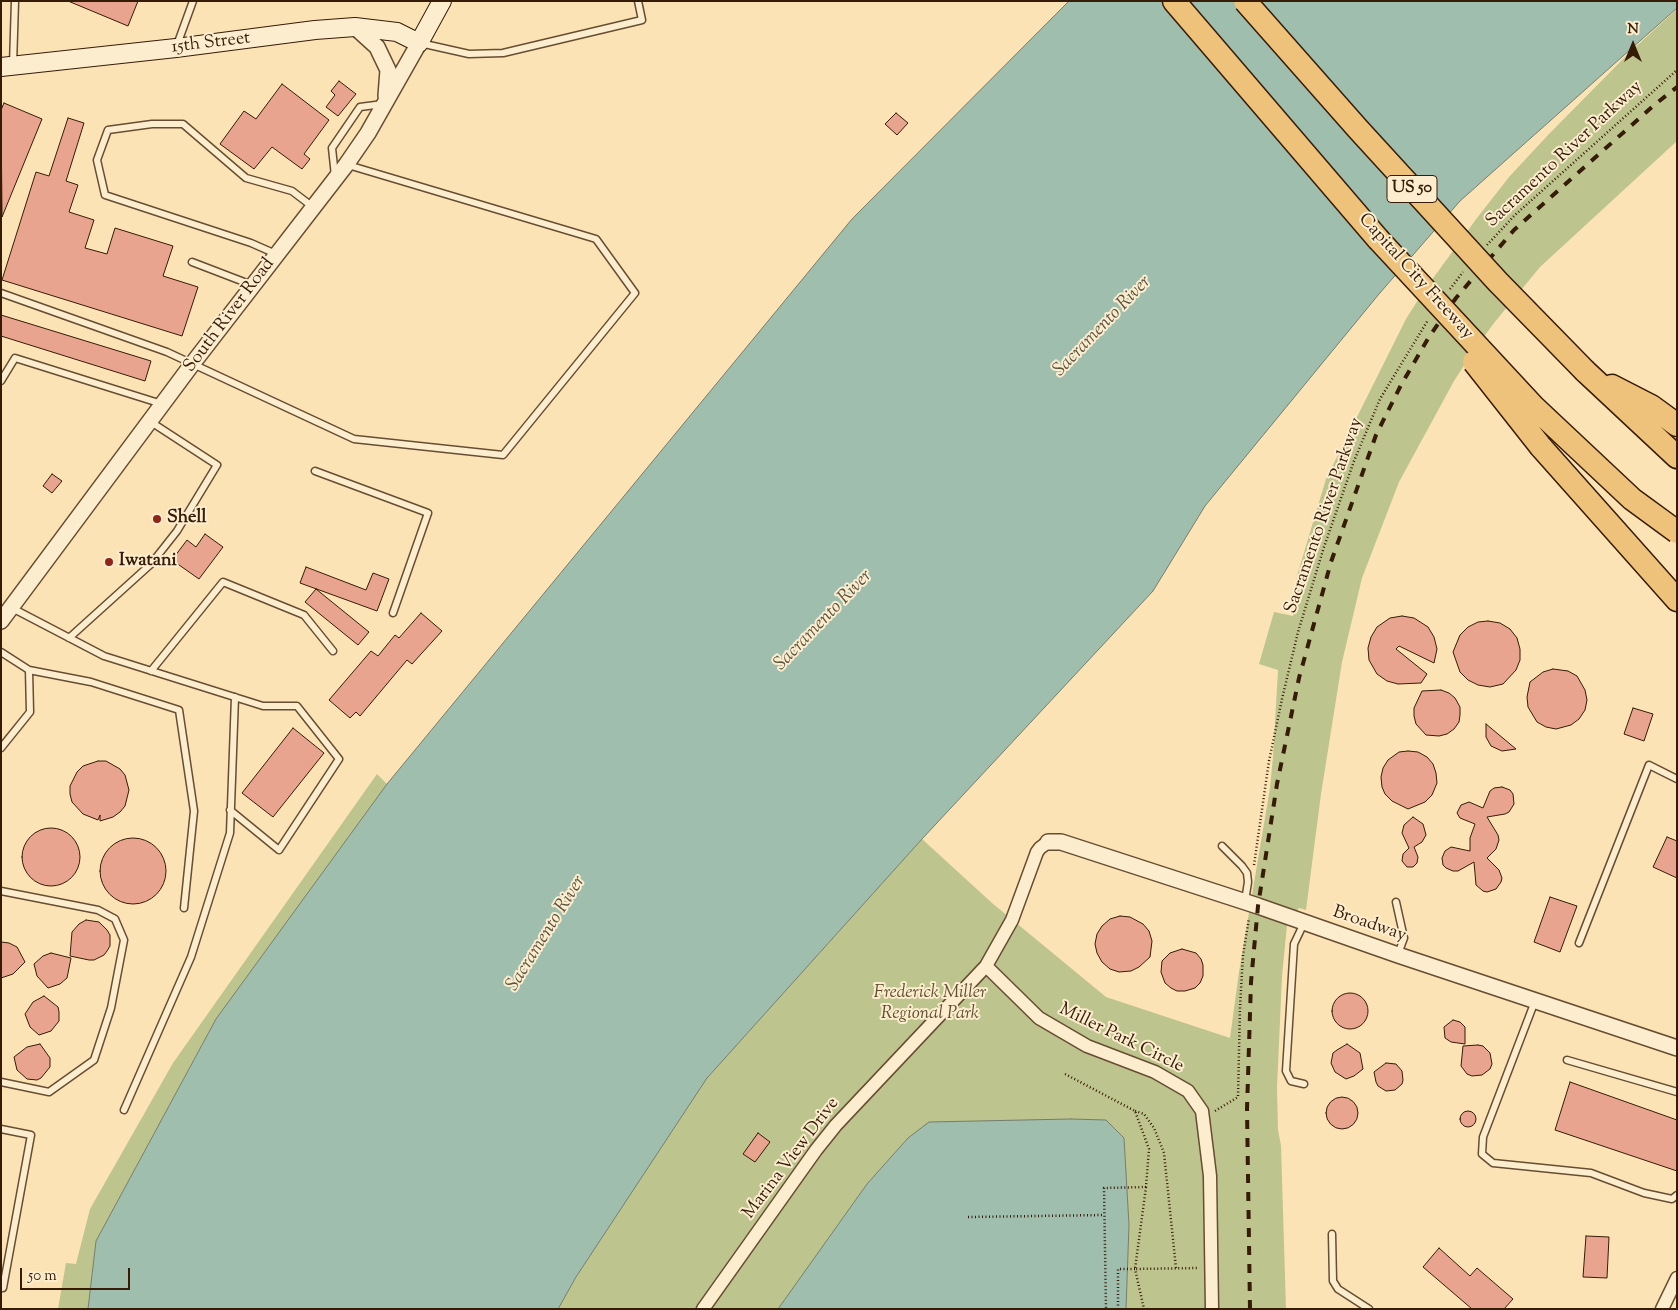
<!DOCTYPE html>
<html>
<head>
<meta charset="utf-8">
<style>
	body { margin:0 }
	#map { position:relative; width:1678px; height:1310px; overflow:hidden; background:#fbe3b5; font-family:"Sorts Mill Goudy",serif }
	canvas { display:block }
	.frame { position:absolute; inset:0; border:2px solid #361b07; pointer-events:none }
	.north { position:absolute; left:1608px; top:20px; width:50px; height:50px; -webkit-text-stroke:4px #fcedcf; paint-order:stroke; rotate:0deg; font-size:14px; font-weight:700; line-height:20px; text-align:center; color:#361b07 }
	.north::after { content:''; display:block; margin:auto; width:18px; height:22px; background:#361b07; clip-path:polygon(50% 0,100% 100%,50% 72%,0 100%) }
	.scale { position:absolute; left:20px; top:1268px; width:110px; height:22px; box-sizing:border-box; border:2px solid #361b07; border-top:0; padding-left:6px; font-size:15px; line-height:18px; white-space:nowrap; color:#361b07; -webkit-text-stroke:4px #fcedcf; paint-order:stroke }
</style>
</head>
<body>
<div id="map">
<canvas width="1678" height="1310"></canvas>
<div class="frame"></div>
<div class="north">N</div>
<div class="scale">50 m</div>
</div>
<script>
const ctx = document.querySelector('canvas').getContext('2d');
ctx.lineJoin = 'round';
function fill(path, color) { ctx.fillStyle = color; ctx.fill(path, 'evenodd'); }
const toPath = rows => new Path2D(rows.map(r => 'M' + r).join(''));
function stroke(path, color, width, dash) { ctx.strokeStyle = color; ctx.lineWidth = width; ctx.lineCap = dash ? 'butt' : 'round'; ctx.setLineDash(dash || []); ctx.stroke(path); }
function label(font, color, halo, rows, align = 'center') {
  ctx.font = font + ' "Sorts Mill Goudy",serif'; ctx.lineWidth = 4; ctx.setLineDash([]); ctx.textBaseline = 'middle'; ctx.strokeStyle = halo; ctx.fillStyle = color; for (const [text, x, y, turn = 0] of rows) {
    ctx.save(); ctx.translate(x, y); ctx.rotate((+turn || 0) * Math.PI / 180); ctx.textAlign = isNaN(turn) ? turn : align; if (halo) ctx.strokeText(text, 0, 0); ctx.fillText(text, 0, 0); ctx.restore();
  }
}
fill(toPath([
	[1677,9,1677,141,1540,267,1494,323,1472,353,1454,381,1399,482,1362,578,1342,662,1321,794,1306,910,1299,908,1287,925,1282,976,1277,1088,1278,1130,1281,1146,1286,1309,1126,1309,1129,1225,1124,1138,908,1138,867,1184,778,1309,558,1309,576,1277,707,1078,922,839,992,903,1106,997,1230,1038,1239,972,1270,788,1273,757,1278,670,1259,664,1274,612,1293,616,1297,576,1326,479,1406,319,1423,292,1477,218,1509,177,1549,134,1629,53],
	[377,774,387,784,216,1019,96,1241,88,1309,58,1309,66,1263,76,1264,90,1209,173,1063]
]), '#bec48d');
const water = toPath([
	[1069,1,1677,1,1677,8,1460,201,1379,294,1205,506,1153,591,922,839,707,1078,576,1277,558,1309,88,1309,96,1241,216,1019,387,784,852,219,1069,1],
	[1071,1119,1106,1120,1124,1138,1129,1225,1126,1309,778,1309,867,1184,908,1138,929,1122,1071,1119]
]);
fill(water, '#9fbeae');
stroke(water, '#757d6b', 1);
const building = toPath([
	[68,1,138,1,128,26,68,1],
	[339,81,356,94,338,116,326,107,335,95,331,91,339,81],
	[282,84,329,120,304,154,310,159,302,169,272,147,254,169,220,144,244,111,256,119,282,84],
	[4,103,42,119,2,217,1,110,4,103],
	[896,113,908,123,897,135,885,124,896,113],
	[68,118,84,123,66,181,78,185,69,212,94,220,85,248,107,254,115,228,173,246,163,276,198,287,182,336,2,280,36,172,49,176,68,118],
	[1,315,151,361,145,381,1,336,1,315],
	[52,474,62,481,52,493,43,486,52,474],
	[205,534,223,547,199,579,172,560,187,540,196,547,205,534],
	[306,567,366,590,373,573,389,579,377,611,300,583,306,567],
	[316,589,369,632,358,645,305,602,316,589],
	[421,613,442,631,412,664,407,660,360,716,356,712,350,718,329,700,371,651,378,656,395,635,399,638,421,613],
	[1402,616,1414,618,1428,627,1434,637,1437,649,1434,663,1399,646,1396,649,1427,674,1421,683,1398,684,1387,681,1377,674,1369,660,1368,648,1371,637,1377,627,1390,618,1402,616],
	[1488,621,1500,623,1510,629,1517,638,1520,649,1520,660,1516,670,1503,684,1490,687,1478,685,1468,680,1460,672,1453,652,1460,635,1468,627,1478,622,1488,621],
	[1553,669,1568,671,1577,676,1585,690,1587,700,1585,710,1579,719,1571,725,1556,729,1546,727,1537,722,1528,707,1527,697,1530,682,1543,672,1553,669],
	[1441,690,1449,693,1455,698,1460,707,1460,715,1459,722,1454,729,1447,734,1439,736,1426,735,1416,724,1414,716,1414,708,1422,691,1441,690],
	[1633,708,1653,714,1644,741,1624,734,1633,708],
	[1486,724,1516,749,1502,751,1491,746,1486,737,1486,724],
	[293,728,324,753,273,817,242,793,293,728],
	[1408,751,1418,752,1427,757,1433,764,1436,773,1437,783,1432,795,1425,802,1408,809,1392,801,1385,794,1382,787,1381,777,1383,768,1388,760,1399,752,1408,751],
	[98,761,106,761,120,769,125,775,129,790,125,806,120,812,113,817,100,821,100,815,98,820,83,814,72,802,70,794,70,786,77,772,83,766,98,761],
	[1502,787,1510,790,1513,794,1514,804,1509,812,1505,814,1487,817,1498,835,1499,840,1496,849,1487,858,1499,870,1502,878,1501,882,1496,889,1487,892,1483,891,1476,885,1474,862,1458,871,1453,871,1446,868,1443,865,1442,858,1445,851,1451,847,1470,851,1470,838,1475,824,1460,818,1457,813,1461,805,1469,802,1483,808,1490,791,1494,788,1502,787],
	[1413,817,1423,824,1426,835,1422,842,1414,847,1418,857,1417,863,1413,867,1407,867,1402,861,1403,854,1409,848,1402,833,1404,825,1413,817],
	'22 857a29 29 0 1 1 58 0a29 29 0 1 1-58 0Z',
	[1667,837,1677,841,1677,878,1653,867,1667,837],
	'100 871a33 33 0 1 1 66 0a33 33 0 1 1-66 0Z',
	[1550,897,1577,906,1560,952,1534,942,1550,897],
	[1120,916,1130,917,1143,924,1149,931,1152,941,1150,957,1139,967,1131,971,1119,972,1110,969,1102,962,1097,953,1095,944,1097,934,1102,926,1110,919,1120,916],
	[86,920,99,922,107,930,110,935,110,946,107,951,104,955,94,960,89,960,70,956,72,932,79,924,86,920],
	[1,942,9,943,17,947,25,962,13,974,1,978,1,942],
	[1182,949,1196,953,1201,959,1203,965,1203,976,1200,983,1195,988,1185,991,1177,991,1171,988,1165,983,1161,972,1162,961,1170,953,1182,949],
	[51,953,71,958,67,978,60,984,48,988,37,976,34,964,43,956,51,953],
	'1332 1011a18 18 0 1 1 36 0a18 18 0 1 1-36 0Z',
	[44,996,58,1007,59,1012,59,1021,51,1031,39,1035,30,1027,25,1014,33,1002,44,996],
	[1453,1020,1460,1022,1465,1027,1465,1044,1451,1042,1445,1038,1444,1027,1453,1020],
	[40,1044,50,1058,50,1067,41,1078,37,1080,27,1079,17,1070,14,1057,27,1047,40,1044],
	[1347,1044,1360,1053,1363,1069,1354,1076,1346,1079,1335,1072,1331,1063,1333,1053,1337,1050,1347,1044],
	[1478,1045,1483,1046,1490,1053,1492,1064,1490,1069,1482,1075,1472,1076,1467,1074,1461,1066,1463,1046,1478,1045],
	[1386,1063,1396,1064,1402,1071,1403,1080,1402,1084,1395,1090,1386,1091,1378,1086,1376,1082,1374,1072,1386,1063],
	[1570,1082,1677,1120,1677,1171,1555,1130,1570,1082],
	'1326 1113a16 16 0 1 1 32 0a16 16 0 1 1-32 0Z',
	'1460 1119a8 8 0 1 1 16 0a8 8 0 1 1-16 0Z',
	[758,1133,770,1142,755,1162,743,1154,758,1133],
	[1586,1236,1609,1237,1607,1278,1583,1277,1586,1236],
	[1439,1248,1470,1276,1477,1268,1513,1299,1504,1309,1472,1309,1423,1267,1439,1248]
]);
fill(building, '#e8a48e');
stroke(building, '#361b07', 1);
const service = toPath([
	[420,43,469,54,503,53,642,20,638,1],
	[177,45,193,1],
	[13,65,15,1],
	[335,176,332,148,360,107,383,104],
	[276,254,251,243,105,195,97,160,108,130,152,124,183,124,246,178,292,191,313,207],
	[192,262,252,285],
	[1,293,167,352,354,439,503,455,635,293,596,239,348,165],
	[1,381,15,358,162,404],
	[315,471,428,513,393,613],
	[12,608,104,656,263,706,297,706,339,759,279,850,230,810],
	[69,638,151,564,177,531,217,465,151,422],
	[1,652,29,670,30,712,1,748],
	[29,670,91,682,179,710,194,811,184,908],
	[151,671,223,582,304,615,333,651],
	[1222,846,1242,866,1247,873,1248,882,1245,901],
	[1,891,98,910,115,919,124,940,111,1008,94,1060,49,1092,1,1082],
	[1396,902,1404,938,1398,954],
	[1579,943,1649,765,1677,779],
	[1535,1001,1483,1137,1482,1154,1493,1163,1591,1173,1644,1193,1672,1199,1677,1195],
	[1567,1060,1677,1092],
	[1304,1084,1291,1081,1286,1071,1294,944,1304,923],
	[124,1110,191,957,230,833,235,697],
	[1,1129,31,1135,3,1288,1,1288],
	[1332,1234,1333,1281,1338,1289,1369,1309]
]);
const minor = toPath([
	[986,966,1039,1018,1087,1046,1155,1072,1188,1091,1202,1111,1210,1176,1212,1309],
	[703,1309,816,1150,836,1125,986,966,1012,920,1037,852,1040,848,1048,842],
	[1662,1309,1677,1278]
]);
const tertiary = toPath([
	[355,27,377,47,388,70,386,96],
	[1,621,193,363,346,165,368,133,419,43],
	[1048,842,1061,842,1258,906,1398,955,1677,1048]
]);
const secondary = toPath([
	[1,67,176,48,315,30,355,27,397,32,419,43,442,1]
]);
const motorway = toPath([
	[1174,1,1378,239],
	[1585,371,1677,457],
	[1612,386,1651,406,1677,425],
	[1541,447,1677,600]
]);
stroke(service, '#674d32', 9);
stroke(minor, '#674d32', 15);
stroke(tertiary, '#674d32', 18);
stroke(secondary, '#361b07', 20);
stroke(motorway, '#361b07', 25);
stroke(toPath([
	[1487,245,1515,215,1677,70],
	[1450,289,1463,272],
	[1254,865,1269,761,1282,699,1298,632,1324,547,1354,461,1380,399,1428,320],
	[1065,1074,1135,1111,1149,1149,1146,1187,1104,1188,1106,1309],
	[1135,1111,1144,1114,1154,1128,1164,1153,1176,1268],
	[1215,1111,1238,1097,1240,1007,1243,955,1249,918],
	[1146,1187,1135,1269,1199,1268],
	[968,1217,1104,1215],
	[1118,1309,1118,1269,1135,1269,1144,1309]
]), '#361b07', 2.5, [1, 2.5]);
stroke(service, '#fcedcf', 6);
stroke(minor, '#fcedcf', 12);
stroke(tertiary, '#fcedcf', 15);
stroke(secondary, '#fcedcf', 18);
stroke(motorway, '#eec27a', 22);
stroke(toPath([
	[1250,1309,1247,1109,1251,982,1258,906,1277,784,1299,678,1331,562,1376,435,1401,385,1429,337,1456,298,1514,230,1653,106,1677,87]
]), '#361b07', 4, [9, 9]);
const motorwayBridge = toPath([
	[1245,1,1358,129,1498,282,1585,371],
	[1378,239,1533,406,1632,499,1677,532],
	[1474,362,1541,447]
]);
stroke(motorwayBridge, '#361b07', 25, []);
stroke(motorwayBridge, '#eec27a', 22);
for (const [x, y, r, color] of [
	[157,519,5,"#8f2418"],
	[109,562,5,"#8f2418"]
]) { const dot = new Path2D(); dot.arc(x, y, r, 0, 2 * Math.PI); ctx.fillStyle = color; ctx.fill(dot); stroke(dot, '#fcedcf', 2); }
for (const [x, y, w] of [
	[1412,189,50]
]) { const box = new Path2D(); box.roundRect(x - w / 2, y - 13.5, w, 27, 4); ctx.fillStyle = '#fcedcf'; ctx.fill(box); stroke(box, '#361b07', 1); }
label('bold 16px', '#361b07', null, [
	["US 50",1412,189]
]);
label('18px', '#361b07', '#fcedcf', [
	["15th Street",211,44,-7],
	["Sacramento River Parkway",1565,155,-43],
	["Capital City Freeway",1415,277,48],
	["South River Road",230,316,-53],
	["Sacramento River Parkway",1325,516,-71],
	["Broadway",1369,925,19],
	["Miller Park Circle",1121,1039,26],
	["Marina View Drive",792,1159,-53]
]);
label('bold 18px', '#361b07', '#fcedcf', [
	["Shell",167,519],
	["Iwatani",119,562]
], 'left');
label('italic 18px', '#5f4e2f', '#fcedcf', [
	["Frederick Miller",930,994],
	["Regional Park",930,1015]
]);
label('italic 19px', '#5b5441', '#fcedcf', [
	["Sacramento River",1103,327,-46],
	["Sacramento River",824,621,-46],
	["Sacramento River",547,934,-58]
]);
</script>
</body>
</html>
